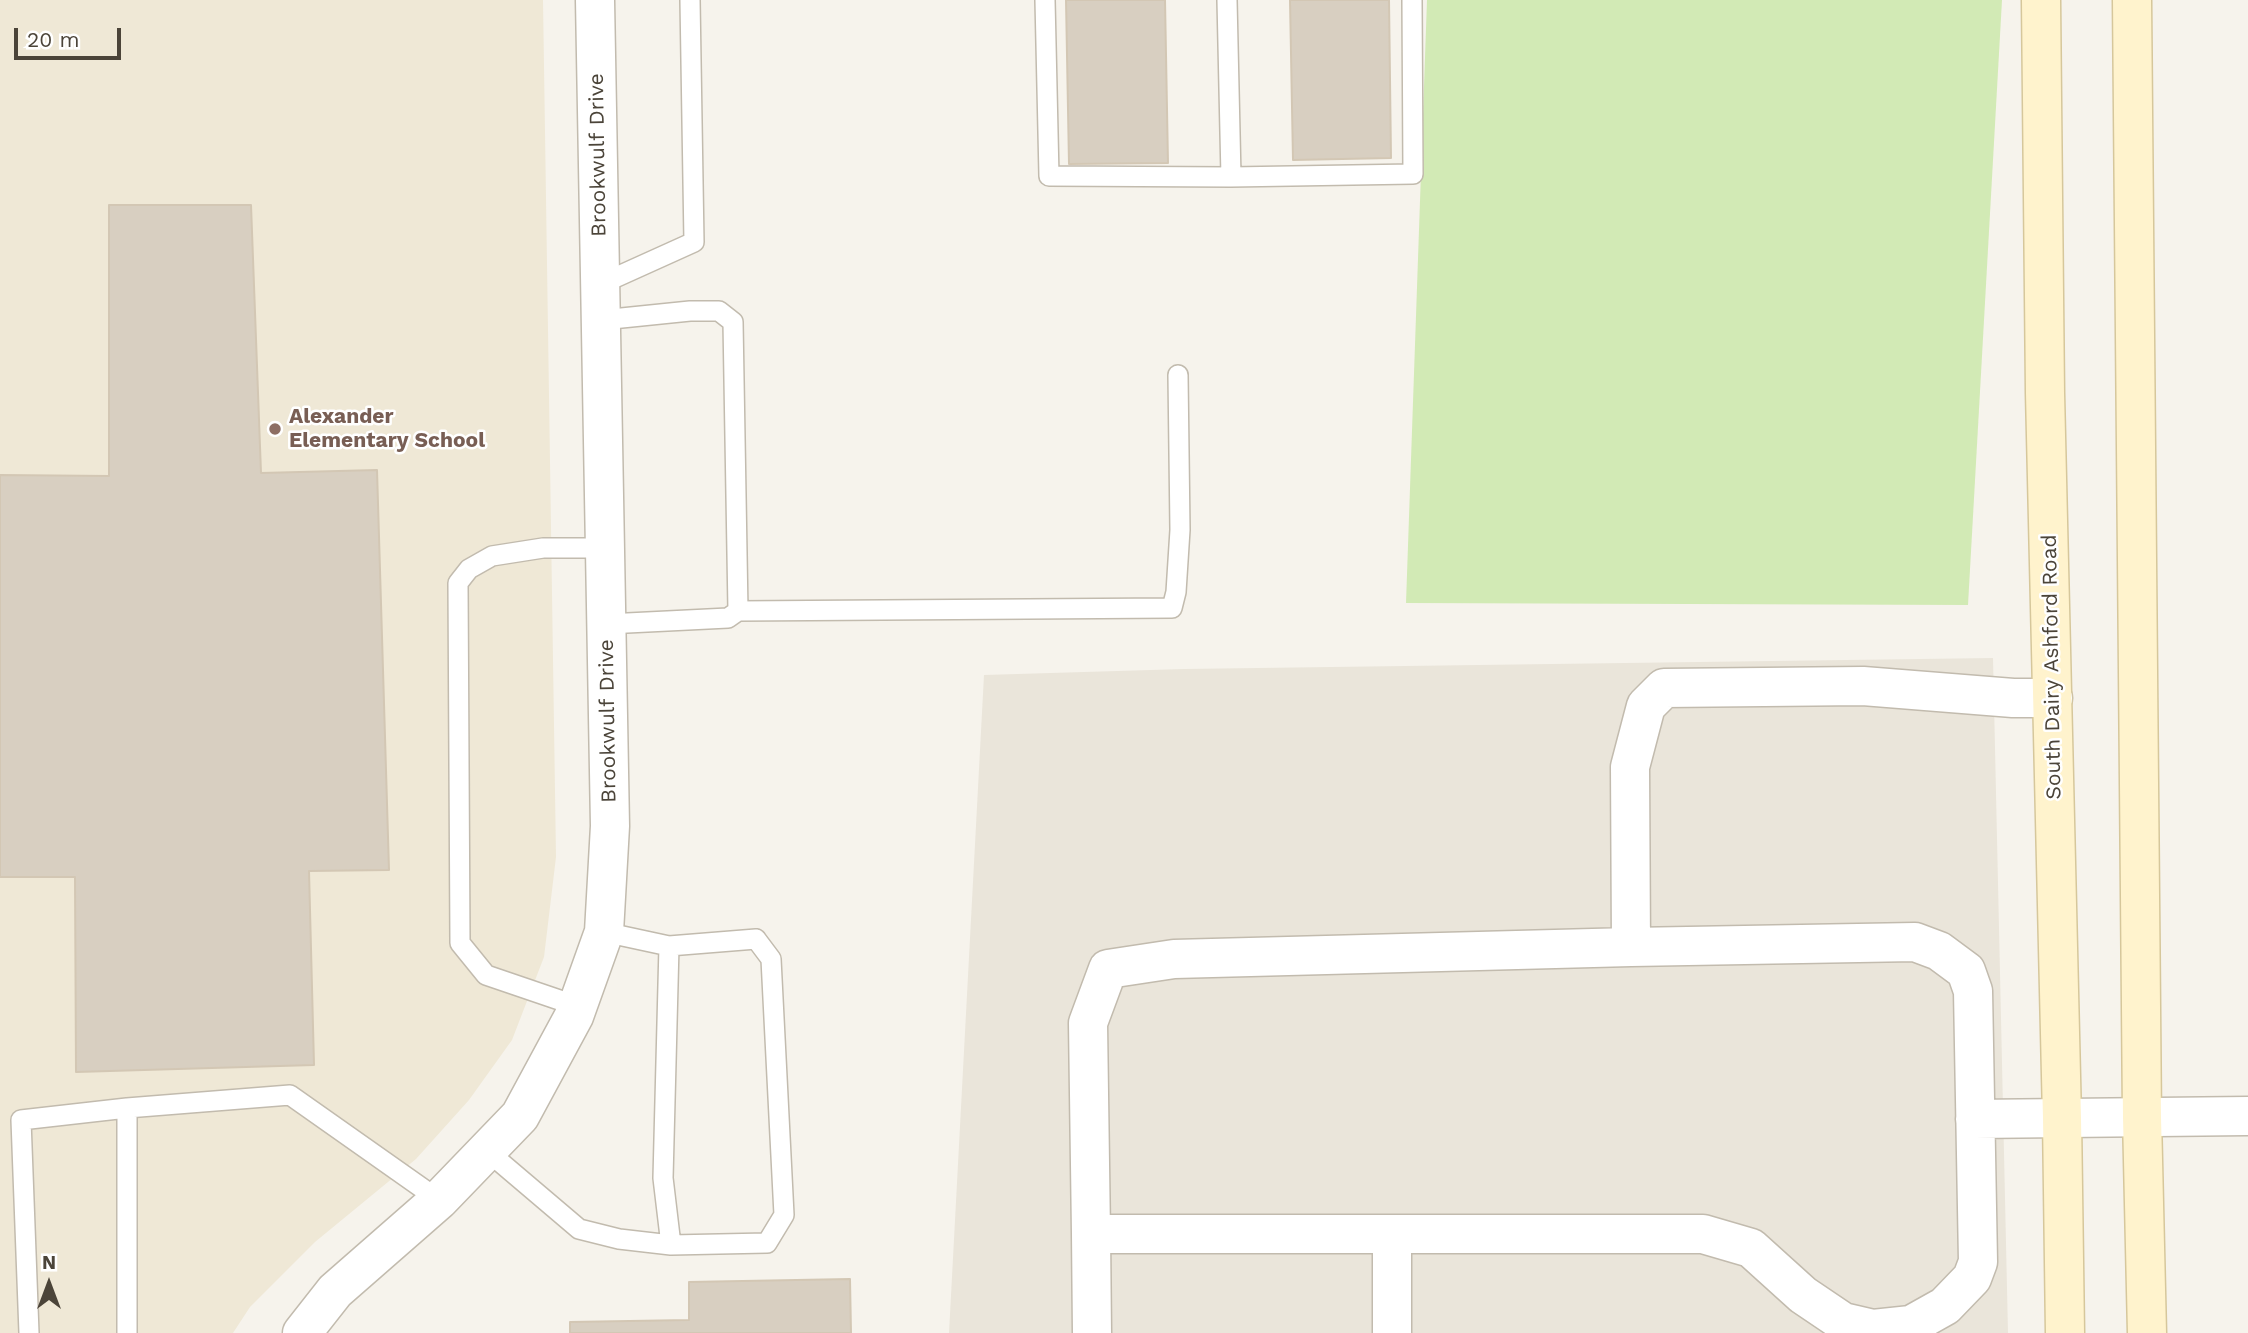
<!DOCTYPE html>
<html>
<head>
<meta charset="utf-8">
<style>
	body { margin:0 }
	#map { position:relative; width:2248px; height:1333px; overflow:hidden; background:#f6f3ec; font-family:"Work Sans",sans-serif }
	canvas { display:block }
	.north { position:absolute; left:14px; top:1249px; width:70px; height:70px; -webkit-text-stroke:5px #fff; paint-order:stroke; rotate:0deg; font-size:19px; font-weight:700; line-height:28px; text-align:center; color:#4b4439 }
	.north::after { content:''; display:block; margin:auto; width:24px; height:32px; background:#4b4439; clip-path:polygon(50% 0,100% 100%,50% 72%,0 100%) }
	.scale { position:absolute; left:14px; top:28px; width:107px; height:32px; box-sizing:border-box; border:4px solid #4b4439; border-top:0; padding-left:9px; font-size:21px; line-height:24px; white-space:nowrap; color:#4b4439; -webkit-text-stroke:5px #fff; paint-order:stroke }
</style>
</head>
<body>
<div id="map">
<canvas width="2248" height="1333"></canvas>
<div class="north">N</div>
<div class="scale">20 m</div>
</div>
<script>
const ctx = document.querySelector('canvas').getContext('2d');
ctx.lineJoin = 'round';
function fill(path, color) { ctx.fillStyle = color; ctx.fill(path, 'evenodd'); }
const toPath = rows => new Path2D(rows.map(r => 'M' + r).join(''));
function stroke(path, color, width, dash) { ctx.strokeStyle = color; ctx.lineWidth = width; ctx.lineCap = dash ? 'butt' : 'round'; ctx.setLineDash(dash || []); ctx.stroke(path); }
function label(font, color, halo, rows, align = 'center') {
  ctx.font = font + ' "Work Sans",sans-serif'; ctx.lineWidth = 5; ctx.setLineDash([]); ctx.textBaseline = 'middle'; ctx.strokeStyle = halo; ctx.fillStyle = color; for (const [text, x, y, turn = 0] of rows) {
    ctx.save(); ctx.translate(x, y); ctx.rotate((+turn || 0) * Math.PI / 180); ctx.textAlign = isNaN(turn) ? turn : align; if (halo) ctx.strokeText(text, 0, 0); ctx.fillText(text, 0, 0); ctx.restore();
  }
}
fill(toPath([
	[1993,658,2008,1333,949,1333,984,675,1184,669]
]), '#eae5da');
fill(toPath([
	[0,0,543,0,556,857,544,957,512,1040,469,1100,416,1159,315,1242,250,1307,233,1333,0,1333]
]), '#efe8d6');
fill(toPath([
	[1427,0,2002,0,1968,605,1406,603]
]), '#d2eab5');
const building = toPath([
	[1066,0,1165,0,1168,163,1069,164,1066,0],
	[1290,0,1389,0,1391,158,1293,160,1290,0],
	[109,205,251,205,261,473,377,470,389,870,309,871,314,1065,76,1072,75,877,0,877,0,475,109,476,109,205],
	[850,1279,851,1333,570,1333,570,1322,689,1320,689,1282,850,1279]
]);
fill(building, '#d8cfc1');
stroke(building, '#d3c7b4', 2);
const lane = toPath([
	[1045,0,1049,176,1231,177,1413,174,1412,0],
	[1227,0,1231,177],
	[601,284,694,242,690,0],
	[602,320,690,311,719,311,733,322,738,611,728,618,607,624],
	[738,611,1172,608,1176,592,1180,530,1178,375],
	[604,932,669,946],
	[756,939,771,959,784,1215,767,1243,671,1245,663,1178,669,946,756,939],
	[577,1006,486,975,460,943,458,583,469,569,492,556,543,548,606,548],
	[486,1150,579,1229,619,1239,671,1245],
	[29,1333,21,1120,127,1108,290,1095,439,1200],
	[127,1333,127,1108]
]);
const street = toPath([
	[1631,947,1174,959,1108,969,1088,1023,1091,1234,1703,1234,1751,1248,1803,1295,1843,1322,1873,1329,1911,1325,1945,1306,1972,1278,1978,1262,1973,991,1966,971,1939,951,1915,942,1631,947,1630,767,1646,706,1664,688,1863,686,2013,698,2053,698],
	[1975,1119,2248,1116],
	[1091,1234,1092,1333],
	[1392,1234,1392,1333],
	[302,1333,335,1291,439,1200,520,1116,574,1016,604,932,610,826,595,0]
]);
const secondary = toPath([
	[2041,0,2045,393,2062,1118,2065,1333],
	[2132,0,2142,1117,2147,1333]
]);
stroke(lane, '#c2bbae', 22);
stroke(street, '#c2bbae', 41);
stroke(secondary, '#d6c79b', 41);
stroke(lane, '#fff', 19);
stroke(street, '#fff', 38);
stroke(secondary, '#fff3cd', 38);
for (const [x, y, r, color] of [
	[275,429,7,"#8d6e63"]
]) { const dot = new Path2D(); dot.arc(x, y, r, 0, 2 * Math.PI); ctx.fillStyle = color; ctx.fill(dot); stroke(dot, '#fff', 2.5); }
label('21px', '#4b4439', '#fff', [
	["Brookwulf Drive",598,155,-91],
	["South Dairy Ashford Road",2052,667,-91],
	["Brookwulf Drive",608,721,-91]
]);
label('bold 21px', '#785e54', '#fff', [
	["Alexander",289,417],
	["Elementary School",289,441]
], 'left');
</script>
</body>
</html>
